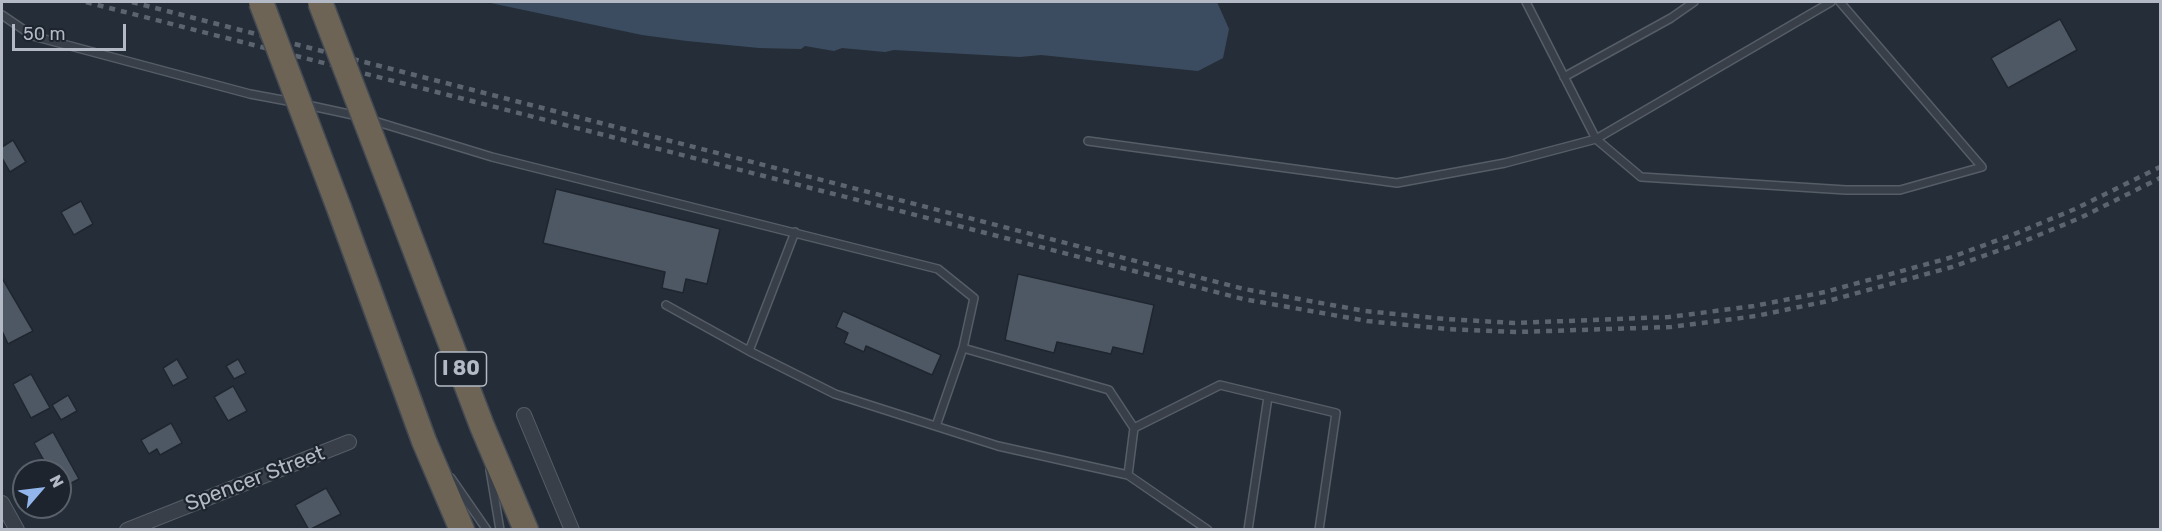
<!DOCTYPE html>
<html>
<head>
<meta charset="utf-8">
<style>
	body { margin:0 }
	#map { position:relative; width:2162px; height:531px; overflow:hidden; background:#252e38; font-family:Rubik,sans-serif }
	canvas { display:block }
	.frame { position:absolute; inset:0; border:3px solid #b4bac5; pointer-events:none }
	.north { position:absolute; left:12px; top:459px; width:60px; height:60px; box-sizing:border-box; background:#1d242e; border:2px solid #59606a; border-radius:50%; rotate:62deg; font-size:16px; font-weight:700; line-height:24px; text-align:center; color:#b4bac5 }
	.north::after { content:''; display:block; margin:auto; width:21px; height:27px; background:#92b6eb; clip-path:polygon(50% 0,100% 100%,50% 72%,0 100%) }
	.scale { position:absolute; left:12px; top:24px; width:114px; height:27px; box-sizing:border-box; border:3px solid #b4bac5; border-top:0; padding-left:8px; font-size:18px; line-height:21px; white-space:nowrap; color:#b4bac5; -webkit-text-stroke:4px #1d242e; paint-order:stroke }
</style>
</head>
<body>
<div id="map">
<canvas width="2162" height="531"></canvas>
<div class="frame"></div>
<div class="north">N</div>
<div class="scale">50 m</div>
</div>
<script>
const ctx = document.querySelector('canvas').getContext('2d');
ctx.lineJoin = 'round';
function fill(path, color) { ctx.fillStyle = color; ctx.fill(path, 'evenodd'); }
const toPath = rows => new Path2D(rows.map(r => 'M' + r).join(''));
function stroke(path, color, width, dash) { ctx.strokeStyle = color; ctx.lineWidth = width; ctx.lineCap = dash ? 'butt' : 'round'; ctx.setLineDash(dash || []); ctx.stroke(path); }
function label(font, color, halo, rows, align = 'center') {
  ctx.font = font + ' Rubik,sans-serif'; ctx.lineWidth = 4.5; ctx.setLineDash([]); ctx.textBaseline = 'middle'; ctx.strokeStyle = halo; ctx.fillStyle = color; for (const [text, x, y, turn = 0] of rows) {
    ctx.save(); ctx.translate(x, y); ctx.rotate((+turn || 0) * Math.PI / 180); ctx.textAlign = isNaN(turn) ? turn : align; if (halo) ctx.strokeText(text, 0, 0); ctx.fillText(text, 0, 0); ctx.restore();
  }
}
fill(toPath([
	[486,2,1217,2,1229,29,1223,58,1198,71,1041,55,1020,57,894,50,885,52,842,48,834,51,805,46,801,49,759,48,687,41,642,35]
]), '#3c4c60');
const building = toPath([
	[2060,19,2077,50,2008,88,1991,58,2060,19],
	[13,140,26,162,10,172,2,158,2,147,13,140],
	[556,189,720,229,707,284,686,279,683,293,662,288,665,272,543,243,556,189],
	[81,201,93,224,74,235,61,212,81,201],
	[1018,274,1154,305,1143,354,1113,347,1111,354,1057,342,1054,353,1005,340,1018,274],
	[2,278,33,331,8,344,2,331,2,278],
	[843,311,941,355,932,375,866,346,864,352,844,343,848,333,836,327,843,311],
	[177,359,188,378,173,386,163,368,177,359],
	[238,359,246,373,234,379,226,366,238,359],
	[31,374,50,408,31,418,13,384,31,374],
	[233,386,247,411,228,421,214,397,233,386],
	[68,395,77,411,61,420,52,405,68,395],
	[171,423,182,443,160,455,157,449,149,454,141,440,171,423],
	[53,432,79,479,60,489,60,471,50,471,34,443,53,432],
	[326,488,341,514,309,530,295,505,326,488]
]);
fill(building, '#4e5864');
stroke(building, '#1f2630', 1.5);
const service = toPath([
	[1526,2,1596,139,1641,177,1846,190,1900,190,1982,167,1840,2],
	[2,15,33,36,250,94,293,102],
	[1564,77,1671,18,1694,2],
	[307,105,358,116],
	[371,120,492,157,938,269,974,298,963,348,1109,390,1134,428,1128,475,998,446,835,394,749,351,666,305],
	[1088,141,1397,183,1505,163,1596,139,1831,2],
	[749,351,795,232],
	[936,426,963,348],
	[1134,428,1220,385,1336,413,1319,530],
	[490,470,500,530],
	[1128,475,1208,530],
	[451,478,487,530],
	[1248,530,1268,397]
]);
const minor = toPath([
	[524,415,572,530],
	[2,503,17,530],
	[127,530,349,442]
]);
const motorway = toPath([
	[339,208,424,441,462,530],
	[399,208,482,426,526,530]
]);
stroke(service, '#565d67', 10);
stroke(minor, '#565d67', 16);
stroke(motorway, '#434a54', 27);
stroke(service, '#383f49', 7);
stroke(minor, '#383f49', 14);
stroke(motorway, '#6e6456', 24);
stroke(toPath([
	[86,2,1243,299,1367,321,1447,329,1518,332,1671,327,1756,316,1828,301,1952,267,2017,244,2080,218,2160,178],
	[132,2,1244,289,1365,311,1445,319,1515,323,1669,317,1754,306,1825,292,1949,258,2012,235,2075,209,2160,167]
]), '#5b646f', 4.5, [6, 6]);
const motorwayBridge = toPath([
	[261,2,339,208],
	[320,2,399,208]
]);
stroke(motorwayBridge, '#434a54', 27, []);
stroke(motorwayBridge, '#6e6456', 24);
for (const [x, y, w] of [
	[461,369,51]
]) { const box = new Path2D(); box.roundRect(x - w / 2, y - 17, w, 34, 4.5); ctx.fillStyle = '#1d242e'; ctx.fill(box); stroke(box, '#b4bac5', 1.5); }
label('bold 20px', '#b4bac5', null, [
	["I 80",461,369]
]);
label('21px', '#b4bac5', '#1d242e', [
	["Spencer Street",255,479,-21]
]);
</script>
</body>
</html>
